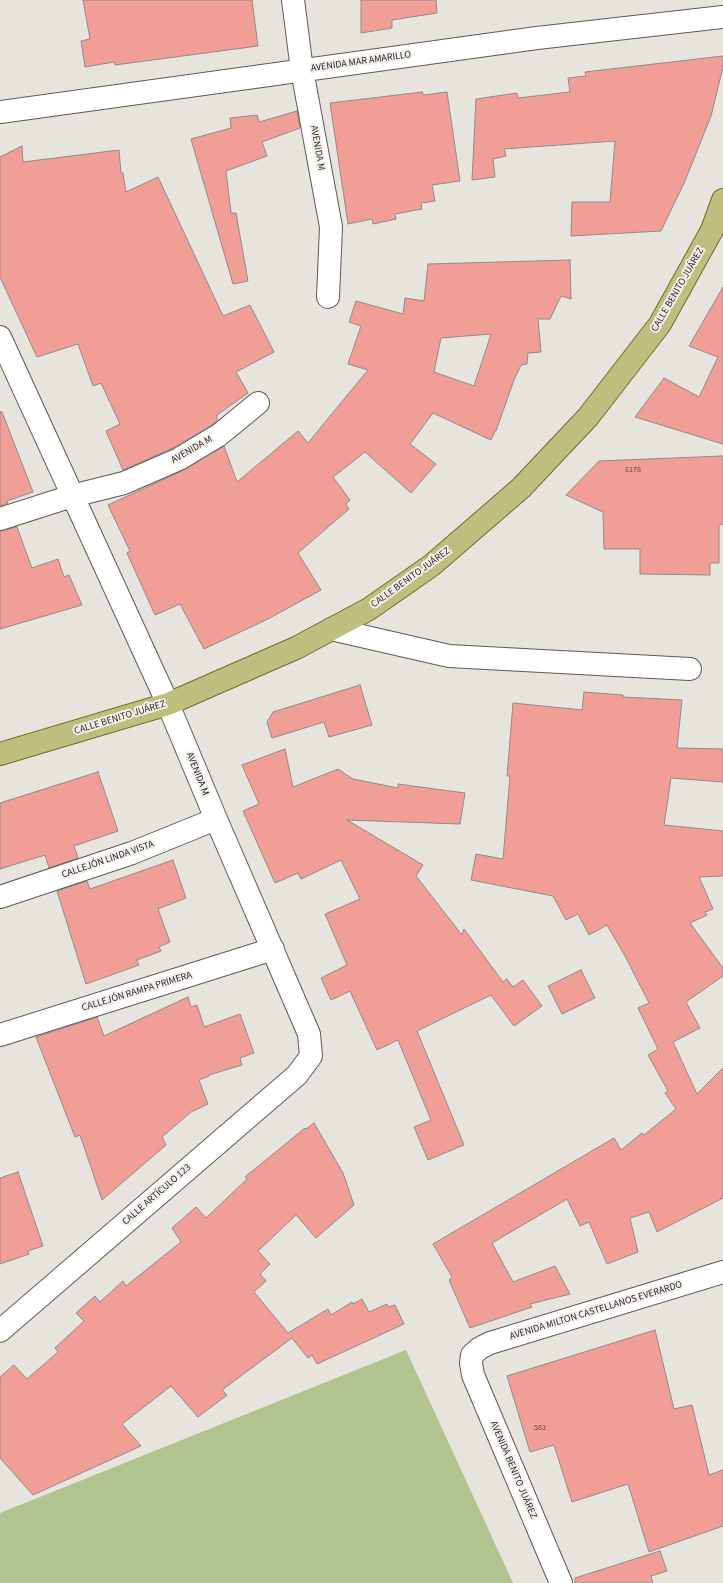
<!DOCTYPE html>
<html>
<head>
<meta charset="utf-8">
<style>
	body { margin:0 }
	canvas { display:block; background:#e7e3dd }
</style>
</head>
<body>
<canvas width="723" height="1583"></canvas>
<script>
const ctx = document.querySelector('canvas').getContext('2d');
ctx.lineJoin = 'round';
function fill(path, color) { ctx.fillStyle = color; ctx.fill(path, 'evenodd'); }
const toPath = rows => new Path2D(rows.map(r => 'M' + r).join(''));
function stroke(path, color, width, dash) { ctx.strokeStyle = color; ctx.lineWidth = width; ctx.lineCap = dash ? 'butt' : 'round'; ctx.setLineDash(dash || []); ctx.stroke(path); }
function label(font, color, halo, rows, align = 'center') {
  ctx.font = font + ' "Source Sans 3",sans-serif'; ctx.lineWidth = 4; ctx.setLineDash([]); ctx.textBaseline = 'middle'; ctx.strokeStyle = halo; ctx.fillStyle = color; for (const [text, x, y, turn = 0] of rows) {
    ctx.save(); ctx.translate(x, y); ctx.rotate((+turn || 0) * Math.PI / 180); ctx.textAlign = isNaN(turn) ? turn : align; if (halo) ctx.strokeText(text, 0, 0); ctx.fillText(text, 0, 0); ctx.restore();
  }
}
fill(toPath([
	[406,1350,513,1583,0,1583,0,1513]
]), '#b1c38e');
const building = toPath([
	[83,0,252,0,258,46,115,65,114,62,85,67,81,41,90,39,83,0],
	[361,0,436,0,437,13,392,20,392,28,361,33,361,0],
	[723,56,723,67,711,116,685,181,661,231,571,236,572,202,610,202,615,141,504,149,506,156,493,159,495,177,472,180,476,99,517,93,518,98,570,92,568,78,586,76,585,72,723,56],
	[422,92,423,95,447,92,460,181,432,185,435,201,421,203,422,209,395,214,396,219,373,224,372,219,348,224,330,103,422,92],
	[297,111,300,128,262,142,267,156,226,171,231,213,236,213,248,281,233,284,191,139,231,128,230,118,257,115,259,122,297,111],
	[22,146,23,162,119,150,121,173,123,173,126,192,158,177,223,316,250,305,274,352,236,372,248,393,217,415,217,420,212,425,173,448,123,470,106,431,120,424,101,383,93,386,78,344,37,357,0,277,0,157,22,146],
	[570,260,571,299,561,296,550,319,538,319,541,352,528,353,527,364,521,365,514,380,496,431,495,431,491,440,433,413,410,444,436,464,411,493,365,452,333,477,350,500,346,504,349,509,298,553,321,590,268,619,204,649,180,604,155,615,127,553,130,551,108,505,184,470,224,446,237,482,298,431,308,443,368,370,348,364,361,326,349,322,356,301,403,314,405,298,424,301,428,264,570,260],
	[491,334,474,386,434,372,441,338,491,334],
	[723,287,723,444,635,417,664,378,699,397,718,357,689,346,723,287],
	[0,412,2,412,33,492,7,501,8,503,0,506,0,412],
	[723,456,723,524,719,525,719,563,710,563,710,575,640,574,640,549,604,549,603,512,566,495,599,461,723,456],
	[17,527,32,568,58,559,64,577,69,575,82,605,0,629,0,531,17,527],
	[360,685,372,725,329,737,324,722,272,738,267,722,273,712,360,685],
	[584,692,623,695,623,697,682,700,677,748,723,749,723,782,671,778,664,825,723,831,723,876,699,877,713,909,705,912,707,915,690,923,723,968,723,976,686,1002,700,1028,673,1042,697,1094,723,1068,723,1198,657,1232,649,1212,630,1218,638,1252,607,1264,589,1222,580,1226,567,1199,492,1243,513,1282,555,1266,570,1294,530,1304,532,1307,470,1328,449,1280,452,1277,433,1244,614,1138,621,1150,642,1133,644,1135,676,1109,665,1093,668,1091,648,1055,658,1049,638,1008,649,1003,625,956,607,925,589,935,578,914,566,920,553,896,471,880,476,854,503,859,510,776,507,776,513,703,582,710,584,692],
	[285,749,293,787,338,769,353,779,398,788,398,784,465,793,460,824,347,820,423,865,416,876,462,935,464,929,503,982,507,979,513,987,523,980,542,1006,514,1026,491,995,417,1031,464,1145,428,1160,414,1127,431,1120,398,1040,377,1050,350,991,331,1000,321,978,347,965,325,914,360,899,341,860,301,879,298,873,275,883,243,811,259,804,242,765,285,749],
	[98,772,118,831,74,846,78,858,49,868,45,855,0,869,0,803,98,772],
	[173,860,186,898,158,909,170,942,159,947,161,951,137,960,139,965,86,984,57,891,87,881,90,889,173,860],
	[581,970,595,998,562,1014,548,986,581,970],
	[188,997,191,1007,197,1005,204,1027,240,1014,254,1053,240,1058,242,1065,209,1075,209,1076,199,1080,208,1104,191,1112,162,1137,166,1145,102,1200,80,1135,75,1137,36,1037,97,1017,104,1036,188,997],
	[314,1123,343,1173,354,1205,316,1238,296,1215,258,1251,270,1264,260,1274,266,1281,254,1292,288,1333,328,1309,331,1315,352,1302,353,1304,362,1299,369,1312,387,1304,388,1307,395,1305,404,1324,317,1364,312,1355,308,1358,292,1338,222,1390,227,1395,198,1417,171,1386,122,1424,141,1446,33,1495,0,1458,0,1377,14,1365,27,1379,58,1352,55,1348,84,1321,76,1313,95,1296,100,1302,123,1281,126,1286,181,1242,172,1228,196,1207,206,1218,247,1179,245,1177,305,1128,306,1129,314,1123],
	[18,1172,43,1246,28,1251,29,1254,0,1264,0,1178,18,1172],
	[655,1330,674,1409,692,1405,709,1475,723,1470,723,1526,649,1552,628,1484,572,1502,554,1445,530,1452,507,1376,655,1330],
	[660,1551,667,1571,651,1576,653,1583,575,1583,575,1578,660,1551]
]);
fill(building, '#f19f96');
stroke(building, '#928a89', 1);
const minor = toPath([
	[293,0,302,70,331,227,328,297],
	[0,112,537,38,723,17],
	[0,337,168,704,216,819,309,1034,311,1056,297,1075,0,1331],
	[0,519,72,496,124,483,179,459,219,435,258,403],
	[331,629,449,656,690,669],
	[0,897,132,853,216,819],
	[0,1035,273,949],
	[561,1583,473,1375,471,1363,472,1355,480,1348,490,1343,723,1272]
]);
const major = toPath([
	[0,754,168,704,296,648,369,609,432,565,521,488,588,417,660,324,712,230,723,200]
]);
stroke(minor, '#5d5a54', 24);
stroke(major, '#6e6f29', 24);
stroke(minor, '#fff', 22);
stroke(major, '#bebf7f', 22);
label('8px', '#5c4642', null, [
	["6178",633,470],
	["583",540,1428]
]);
label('10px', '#2a2826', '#f5f1ea', [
	["AVENIDA MAR AMARILLO",361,62,-8],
	["AVENIDA M",317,148,80],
	["CALLE BENITO JUÁREZ",678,290,-60],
	["AVENIDA M",192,450,-30],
	["CALLE BENITO JUÁREZ",411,578,-36],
	["CALLE BENITO JUÁREZ",120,718,-17],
	["AVENIDA M",197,774,68],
	["CALLEJÓN LINDA VISTA",108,860,-19],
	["CALLEJÓN RAMPA PRIMERA",137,992,-17],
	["CALLE ARTÍCULO 123",157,1195,-41],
	["AVENIDA MILTON CASTELLANOS EVERARDO",596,1311,-17],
	["AVENIDA BENITO JUÁREZ",513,1470,67]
]);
</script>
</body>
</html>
